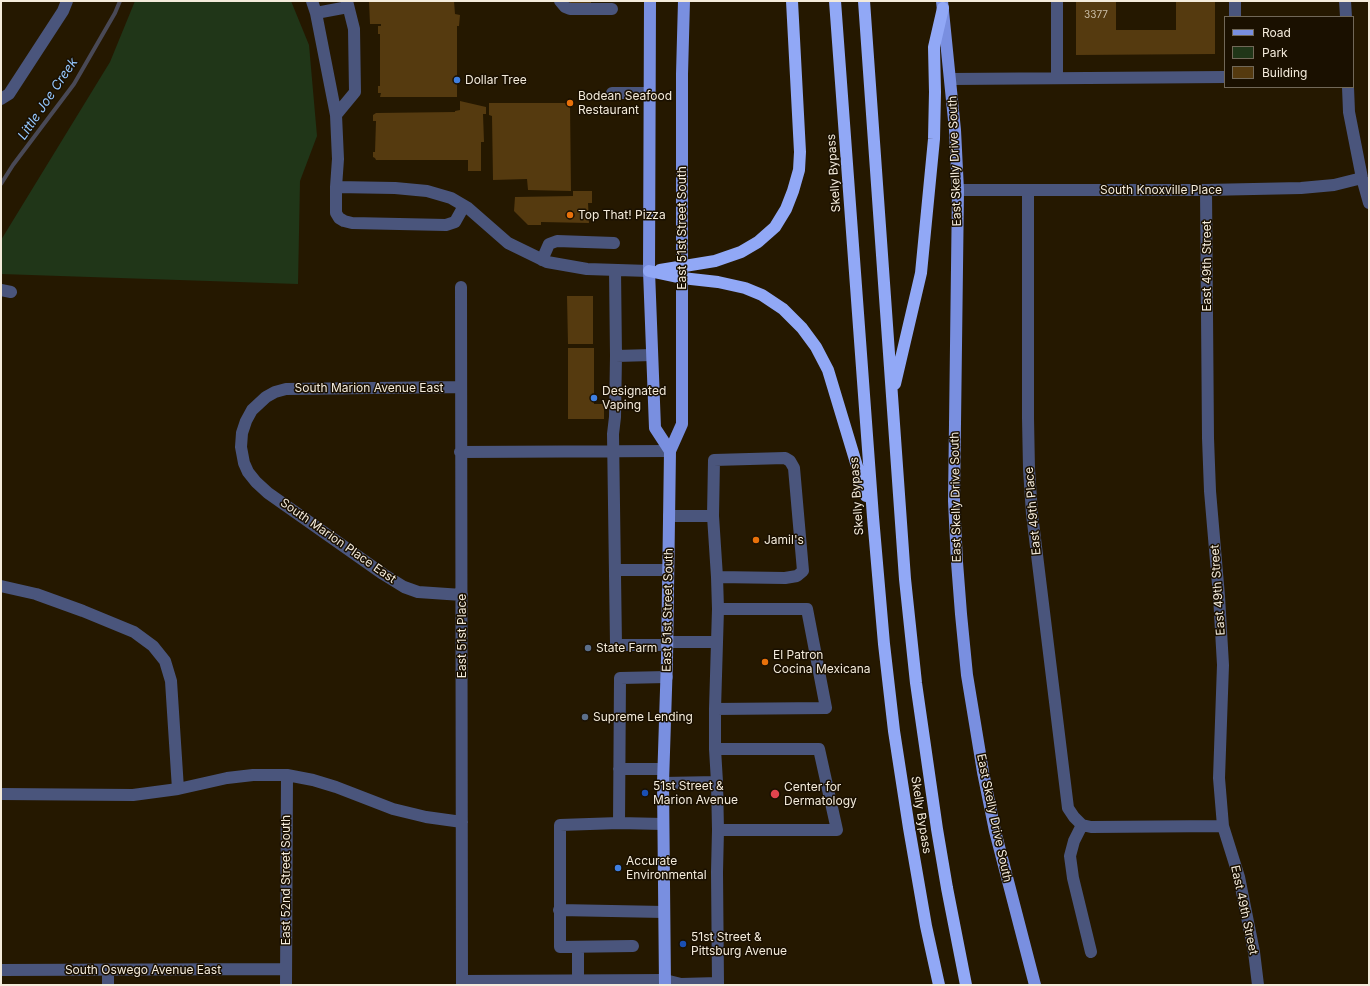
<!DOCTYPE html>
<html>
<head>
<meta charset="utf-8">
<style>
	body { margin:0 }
	#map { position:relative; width:1370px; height:986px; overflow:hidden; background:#251800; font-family:Inter,sans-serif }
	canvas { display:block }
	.frame { position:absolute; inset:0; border:2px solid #f4ebdb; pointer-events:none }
	.legend { position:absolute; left:1224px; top:16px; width:130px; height:72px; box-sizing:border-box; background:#1a1000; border:1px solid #716858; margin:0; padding:5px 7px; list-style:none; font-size:12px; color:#f4ebdb }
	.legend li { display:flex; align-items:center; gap:8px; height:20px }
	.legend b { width:20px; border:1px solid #716858 }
</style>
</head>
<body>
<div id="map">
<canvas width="1370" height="986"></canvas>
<div class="frame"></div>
<ul class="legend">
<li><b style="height:5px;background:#798fe0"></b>Road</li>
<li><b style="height:11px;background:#203618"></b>Park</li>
<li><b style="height:11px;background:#553a0f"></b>Building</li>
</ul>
</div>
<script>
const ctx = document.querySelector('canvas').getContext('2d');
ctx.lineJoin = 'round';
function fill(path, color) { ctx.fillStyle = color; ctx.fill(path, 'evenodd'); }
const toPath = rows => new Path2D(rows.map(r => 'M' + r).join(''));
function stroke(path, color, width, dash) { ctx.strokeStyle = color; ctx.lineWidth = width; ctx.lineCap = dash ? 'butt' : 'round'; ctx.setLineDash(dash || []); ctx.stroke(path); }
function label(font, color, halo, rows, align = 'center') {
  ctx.font = font + ' Inter,sans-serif'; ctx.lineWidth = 3; ctx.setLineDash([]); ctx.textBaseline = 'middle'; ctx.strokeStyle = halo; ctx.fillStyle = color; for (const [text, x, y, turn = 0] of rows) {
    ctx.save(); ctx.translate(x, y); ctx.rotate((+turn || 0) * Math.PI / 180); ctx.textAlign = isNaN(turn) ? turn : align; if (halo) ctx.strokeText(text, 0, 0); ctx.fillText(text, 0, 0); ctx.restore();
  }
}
fill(toPath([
	[135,1,291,1,309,45,317,136,300,181,298,284,1,274,1,240,110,62]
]), '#203618');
stroke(toPath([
	[1,184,13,165,74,84,115,13,120,1]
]), '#494956', 4);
fill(toPath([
	[369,1,454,1,455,14,460,15,459,26,457,26,457,97,380,97,381,93,378,93,378,86,380,86,380,34,378,34,378,26,381,26,381,24,370,24],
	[570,1,591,1,591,5,570,5],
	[1076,1,1116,1,1116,30,1176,30,1176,1,1215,1,1215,54,1076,55],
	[460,101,486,107,486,114,483,114,484,142,481,142,481,171,468,171,468,160,376,160,375,158,373,157,373,152,375,152,376,121,373,121,373,115,376,113,455,112,455,111,460,110],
	[489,103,570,103,571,191,528,190,527,179,493,180,492,116,489,115],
	[573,191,592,191,592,203,588,203,589,223,541,222,541,225,528,225,514,211,515,197,573,196],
	[567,296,593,296,593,344,568,344],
	[568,348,594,348,594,404,604,404,604,419,568,419]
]), '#553a0f');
stroke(toPath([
	[312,1,316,13,336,115,338,159,336,187,336,213,339,218,344,221,352,223,446,225,455,222,464,206],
	[560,1,565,7,570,9,612,9],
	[1057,1,1057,78],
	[1235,1,1235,17],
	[1345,1,1346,17],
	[316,13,348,7],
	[951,79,1225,77],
	[1348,87,1349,112,1362,178,1369,203],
	[612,93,649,93],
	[1,99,9,94,63,11,67,1],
	[336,115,355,92,354,29,347,1],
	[336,187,395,188,427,191,451,198,468,208,508,243,547,262,587,269,649,271],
	[958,190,1206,190,1301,188,1334,185,1362,178],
	[1028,190,1028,418,1029,469,1032,514,1068,808,1074,817,1082,825],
	[1206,190,1208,438,1210,491,1219,596,1223,665,1219,778,1223,826,1239,877,1254,952,1258,985],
	[542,260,549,244,557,241,614,243],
	[615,270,616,356,615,417,613,434,616,645,667,645],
	[461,287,462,985],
	[1,290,11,292],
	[616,356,652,355],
	[460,387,286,389,275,392,266,397,252,410,246,421,242,433,241,447,244,463,248,472,256,482,268,493,383,574,404,587,418,592,462,595],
	[460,452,670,451],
	[785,458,790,461,794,468,803,571,797,576,785,578,717,577,713,516,714,460,785,458],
	[669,516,713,516],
	[616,570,668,570],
	[717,577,718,609],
	[1,586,36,594,83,611,134,632,153,646,165,661,171,681,178,789],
	[718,609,807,609,826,708,715,709,718,609],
	[667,642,717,642],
	[715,709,715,749],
	[619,769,663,769],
	[663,783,717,782,718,830,837,830,819,749,715,749,717,782],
	[1,794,133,795,178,789,227,778,253,775,287,775,313,780,336,787,393,809,426,817,462,822],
	[619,823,560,825,560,947,633,946],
	[663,824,619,823,620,678,667,677],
	[1082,825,1091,827,1223,826],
	[1082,825,1074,841,1070,856,1073,878,1091,952],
	[718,830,717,872,718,983],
	[559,910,664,912],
	[578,947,578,980],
	[1,970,286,969],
	[462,981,665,980,681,984,718,983,718,985],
	[108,985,108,970],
	[286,985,287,775]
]), '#4a557c', 12);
stroke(toPath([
	[650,1,649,271,655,428,670,451],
	[942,1,955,130,958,190,954,501,957,562,961,614,967,675,983,772,995,831,1035,985],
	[665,985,663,783,667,659,670,451,682,424,682,74,684,1]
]), '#798fe0', 12);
stroke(toPath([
	[835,1,873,517,884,644,894,731,909,828,926,926,939,985],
	[864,1,905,579,916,683,937,829,947,888,966,985],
	[660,270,715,261,741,252,758,242,775,227,786,209,793,191,799,170,800,152,792,1],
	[649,271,682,278,718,282,745,288,762,295,783,309,802,328,816,347,828,370,866,496],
	[895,384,921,273,934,139,935,92,934,47,943,8]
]), '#91a8f6', 12);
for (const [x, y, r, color] of [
	[457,80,4,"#3f7fe0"],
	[570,103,4,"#e8710a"],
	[570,215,4,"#e8710a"],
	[594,398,4,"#3f7fe0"],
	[756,540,4,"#e8710a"],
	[588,648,4,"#5c6f8a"],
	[765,662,4,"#e8710a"],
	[585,717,4,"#5c6f8a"],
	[645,793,4,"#1a4fb4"],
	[775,794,5,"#e0444e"],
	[618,868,4,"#3f7fe0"],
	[683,944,4,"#1a4fb4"]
]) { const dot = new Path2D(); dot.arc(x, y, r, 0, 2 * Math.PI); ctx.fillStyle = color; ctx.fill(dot); stroke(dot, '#1a1000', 1.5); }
label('10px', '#ccbfa8', null, [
	["3377",1096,15]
]);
label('12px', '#f4ebdb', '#1a1000', [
	["Dollar Tree",465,80],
	["Bodean Seafood",578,96],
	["Restaurant",578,110],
	["Top That! Pizza",578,215],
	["Designated",602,391],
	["Vaping",602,405],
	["Jamil's",764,540],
	["State Farm",596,648],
	["El Patron",773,655],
	["Cocina Mexicana",773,669],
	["Supreme Lending",593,717],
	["51st Street &",653,786],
	["Marion Avenue",653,800],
	["Center for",784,787],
	["Dermatology",784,801],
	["Accurate",626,861],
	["Environmental",626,875],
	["51st Street &",691,937],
	["Pittsburg Avenue",691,951]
], 'left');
label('12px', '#f4ebdb', '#1a1000', [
	["East Skelly Drive South",955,161,-92],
	["Skelly Bypass",834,173,-94],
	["South Knoxville Place",1161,190],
	["East 51st Street South",682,228,-90],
	["East 49th Street",1207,266,-90],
	["South Marion Avenue East",369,388],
	["Skelly Bypass",857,496,-94],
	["East Skelly Drive South",956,497,-91],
	["East 49th Place",1033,511,-95],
	["South Marion Place East",338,541,35],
	["East 49th Street",1218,590,-94],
	["East 51st Street South",668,610,-89],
	["East 51st Place",462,636,-90],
	["Skelly Bypass",921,815,81],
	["East Skelly Drive South",994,818,78],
	["East 52nd Street South",286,880,-90],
	["East 49th Street",1244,910,78],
	["South Oswego Avenue East",143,970]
]);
label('italic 13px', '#95c7fd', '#1a1000', [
	["Little Joe Creek",48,99,-56]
]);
</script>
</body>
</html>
